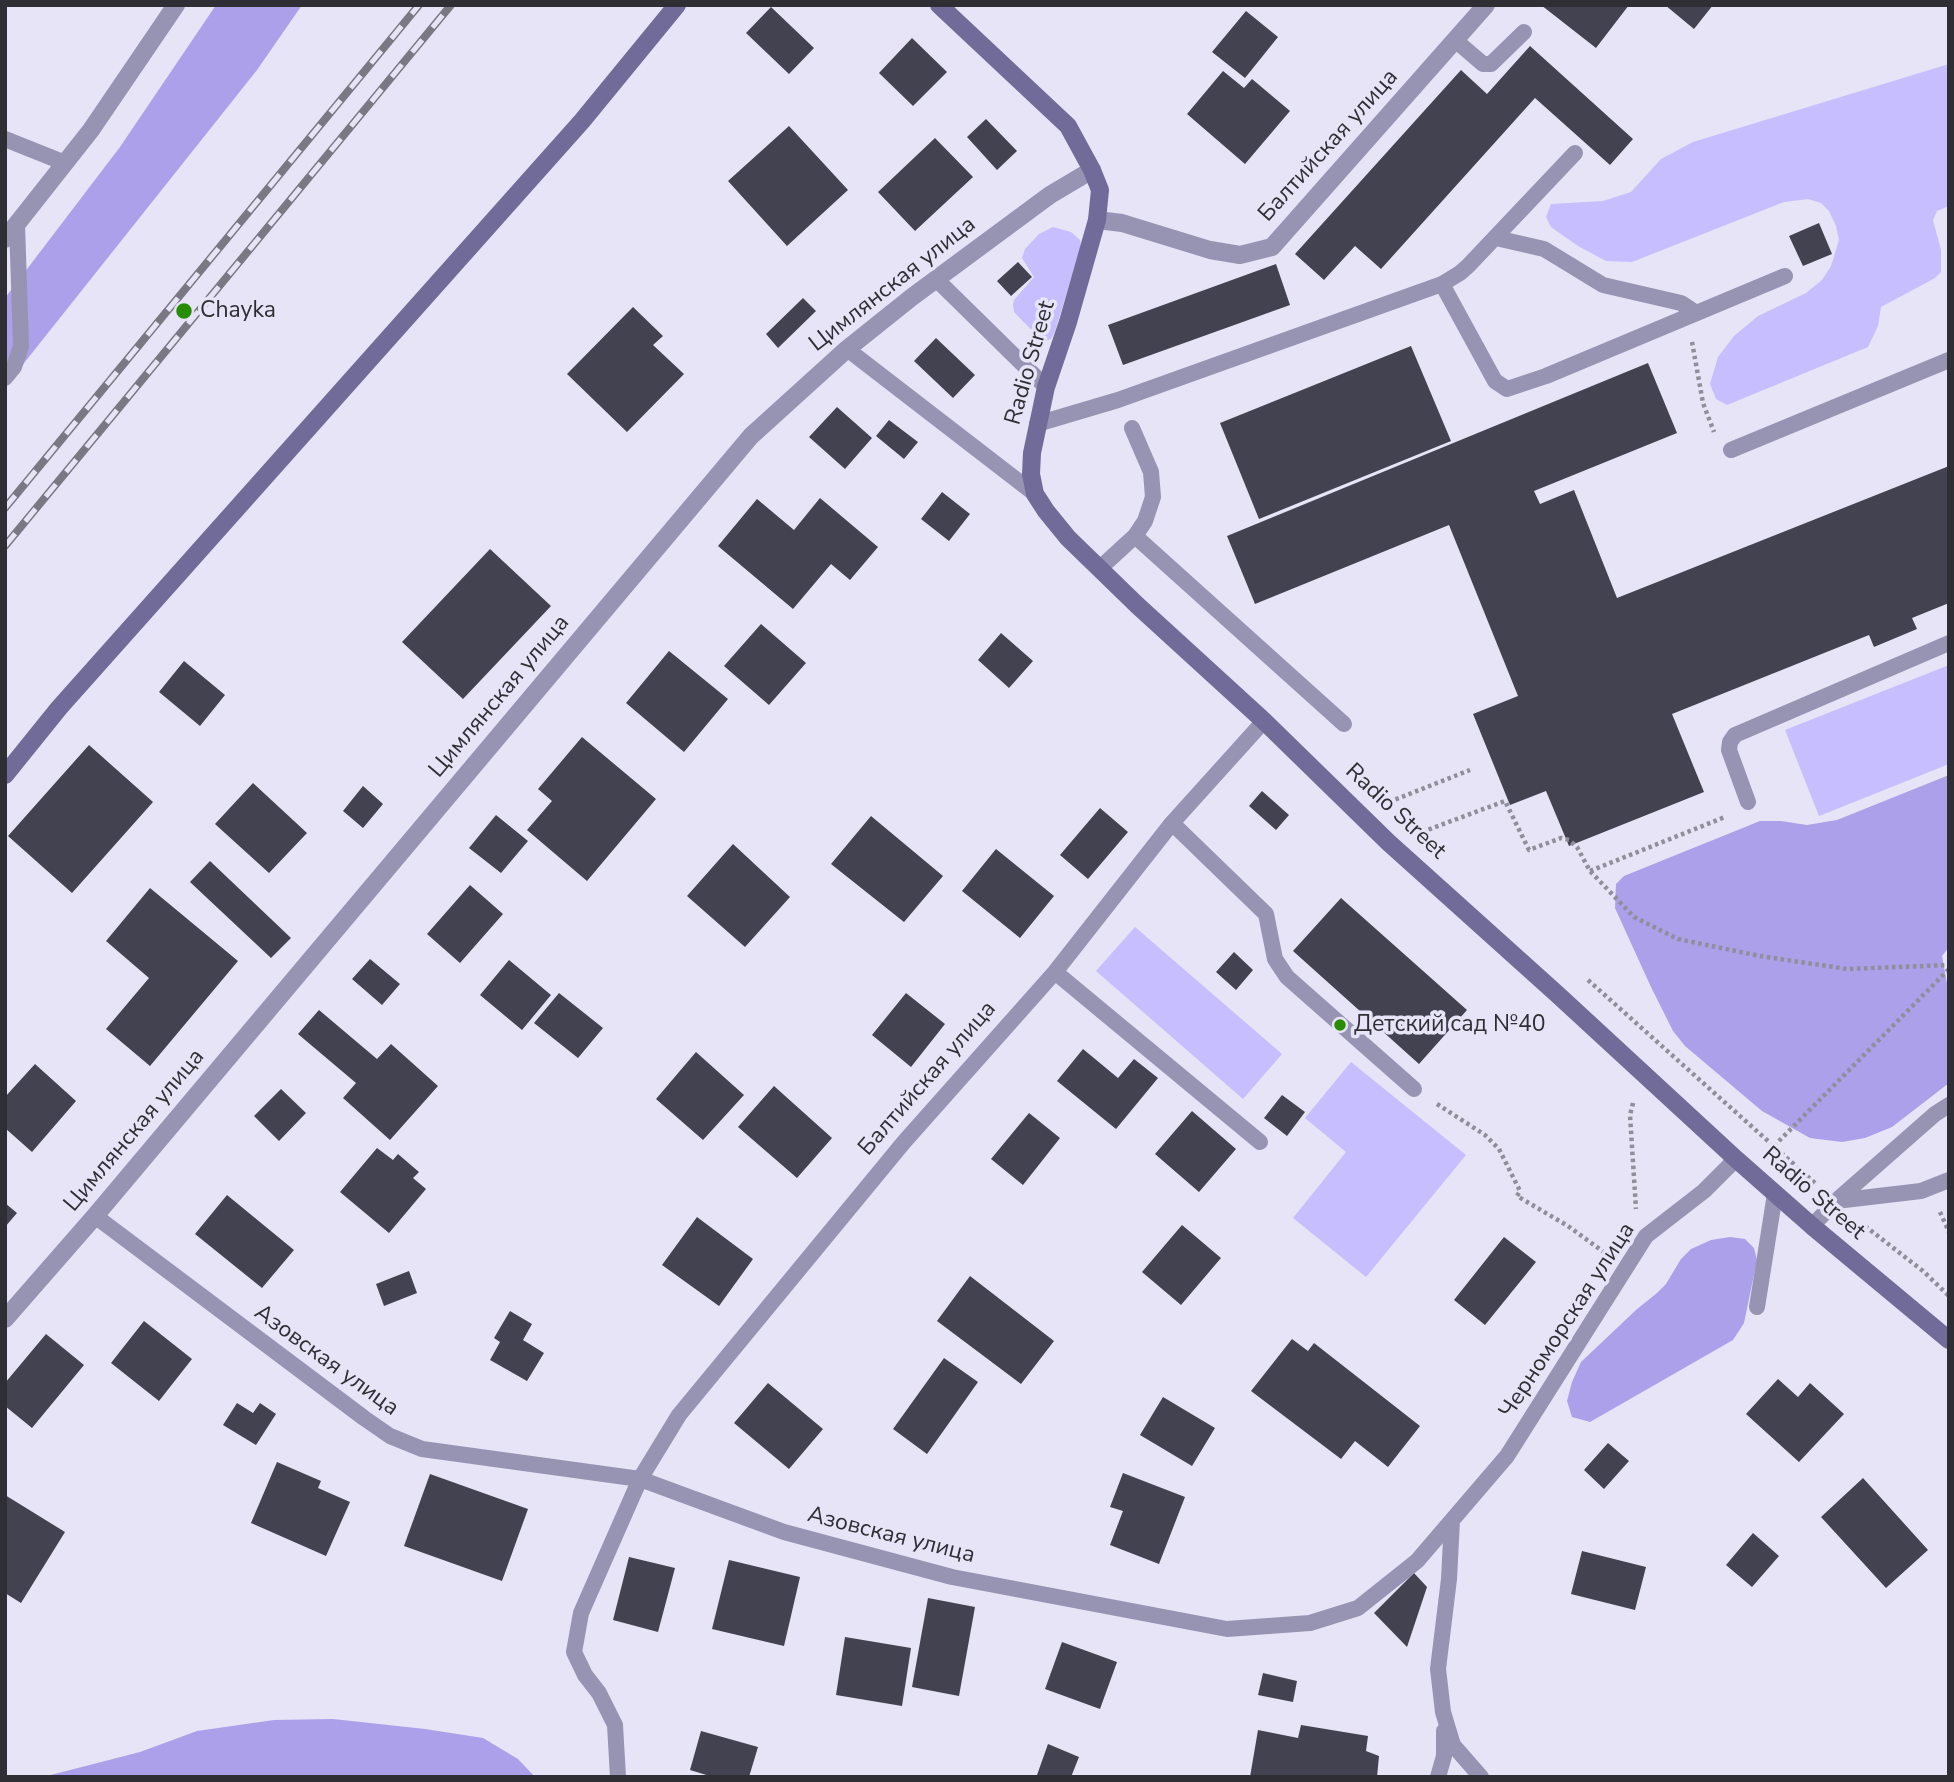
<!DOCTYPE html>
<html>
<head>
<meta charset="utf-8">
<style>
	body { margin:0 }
	#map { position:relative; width:1954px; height:1782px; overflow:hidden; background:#e6e4f6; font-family:"Nunito Sans",sans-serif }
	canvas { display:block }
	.frame { position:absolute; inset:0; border:7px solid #2e2e34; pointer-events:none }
</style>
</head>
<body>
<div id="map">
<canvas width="1954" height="1782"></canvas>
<div class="frame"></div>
</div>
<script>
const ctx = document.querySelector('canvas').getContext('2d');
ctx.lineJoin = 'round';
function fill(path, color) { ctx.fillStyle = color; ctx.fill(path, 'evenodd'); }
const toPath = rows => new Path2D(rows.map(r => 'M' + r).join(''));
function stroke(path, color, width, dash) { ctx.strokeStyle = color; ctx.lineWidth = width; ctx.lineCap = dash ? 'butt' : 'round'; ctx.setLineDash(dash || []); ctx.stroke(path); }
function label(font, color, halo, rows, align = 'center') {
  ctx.font = font + ' "Nunito Sans",sans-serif'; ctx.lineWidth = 7; ctx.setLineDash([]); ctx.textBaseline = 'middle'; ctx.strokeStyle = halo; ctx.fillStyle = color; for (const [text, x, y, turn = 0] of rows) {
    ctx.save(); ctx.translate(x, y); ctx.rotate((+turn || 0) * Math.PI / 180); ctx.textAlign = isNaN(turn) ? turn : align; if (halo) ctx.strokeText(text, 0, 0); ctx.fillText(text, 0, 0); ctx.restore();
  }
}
fill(toPath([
	[1949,64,1949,206,1937,211,1933,220,1941,250,1941,272,1935,278,1881,307,1878,326,1868,347,1727,405,1716,399,1710,384,1718,357,1734,336,1758,316,1806,293,1822,280,1831,266,1839,240,1836,226,1829,211,1821,203,1808,199,1784,202,1632,262,1606,261,1578,246,1551,227,1546,217,1551,204,1603,201,1631,192,1661,159,1693,142],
	[1053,227,1071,232,1080,240,1081,246,1055,331,1051,339,1043,342,1014,312,1013,304,1014,300,1034,277,1022,258,1025,249,1039,234],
	[1949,665,1949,764,1819,816,1785,730],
	[1135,927,1282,1054,1243,1099,1096,971],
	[1351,1062,1466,1155,1366,1277,1293,1218,1346,1152,1305,1118]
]), '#c6befe');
fill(toPath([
	[216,5,302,5,257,70,5,387,5,298,120,147],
	[1949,775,1949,947,1942,956,1949,994,1949,1083,1892,1127,1865,1138,1842,1142,1810,1138,1762,1111,1685,1046,1673,1031,1651,987,1615,908,1616,884,1624,876,1760,821,1781,821,1807,825,1837,820],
	[1730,1237,1745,1239,1754,1248,1757,1260,1744,1323,1733,1340,1590,1422,1572,1417,1567,1401,1572,1382,1581,1362,1636,1310,1657,1293,1666,1284,1681,1259,1691,1249,1711,1240],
	[333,1719,425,1729,483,1738,518,1759,535,1777,43,1777,140,1752,197,1731,274,1720]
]), '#aba0e9');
fill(toPath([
	[1541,5,1629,5,1596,48],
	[1665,5,1713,5,1694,29],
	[771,7,814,48,789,74,746,33],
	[1246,11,1278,37,1245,78,1212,52],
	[912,38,947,72,913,106,879,73],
	[1530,46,1633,139,1610,165,1535,98,1381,269,1355,246,1324,280,1295,254,1461,70,1487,94],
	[1223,71,1244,88,1252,79,1290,111,1245,164,1187,114],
	[986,119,1017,151,997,170,967,137],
	[789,126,848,190,787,246,728,181],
	[935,138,973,177,915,231,878,192],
	[1819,223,1832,254,1803,266,1789,236],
	[1018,262,1032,277,1011,296,997,281],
	[1276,264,1290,305,1123,365,1108,325],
	[803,298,816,311,778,348,766,334],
	[633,307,663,336,653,345,684,374,627,432,567,374],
	[936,338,975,375,953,398,914,361],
	[1411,346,1451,441,1259,519,1220,423],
	[1648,363,1677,433,1534,491,1540,504,1574,490,1617,598,1949,466,1949,603,1912,618,1917,629,1874,647,1869,635,1672,714,1704,792,1569,846,1546,791,1510,805,1473,714,1518,696,1449,525,1255,604,1227,536],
	[837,407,872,438,845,469,809,437],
	[889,420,918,442,904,459,876,436],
	[942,492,970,514,949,541,921,519],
	[820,498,878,547,850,580,831,564,793,609,718,546,757,499,794,530],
	[490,549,551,606,463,699,402,642],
	[761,624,806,663,769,705,724,666],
	[1001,633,1033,661,1009,688,978,660],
	[669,651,728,699,684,752,626,703],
	[184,661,225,695,200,726,159,692],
	[582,737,656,799,587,881,527,830,552,801,538,789],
	[89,745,153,802,72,893,8,836],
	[253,783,307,833,269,873,215,824],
	[363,786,383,804,363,828,343,811],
	[1262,791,1289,815,1276,830,1249,806],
	[1100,808,1128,832,1088,879,1060,855],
	[496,815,528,841,501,873,469,848],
	[871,816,943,876,904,922,831,864],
	[733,844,790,897,745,947,687,896],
	[996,849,1054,896,1020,938,962,891],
	[210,861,291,938,271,958,190,882],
	[470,885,503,914,460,963,427,934],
	[150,888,238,961,150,1066,106,1029,149,978,106,941],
	[1341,898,1467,1010,1419,1064,1293,951],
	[1234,952,1253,970,1236,990,1216,972],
	[370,959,400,984,382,1005,352,979],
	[509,960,551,995,522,1030,480,995],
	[559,993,603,1028,578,1058,534,1023],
	[906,993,945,1024,911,1067,872,1035],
	[319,1010,377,1059,391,1044,438,1086,390,1140,343,1098,356,1083,298,1034],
	[1083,1049,1118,1078,1134,1059,1158,1078,1116,1129,1057,1081],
	[696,1052,744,1095,703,1140,656,1099],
	[35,1064,76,1101,32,1152,5,1128,5,1097],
	[774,1086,832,1138,797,1178,738,1127],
	[281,1089,306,1113,279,1141,254,1116],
	[1282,1095,1305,1112,1287,1136,1264,1118],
	[1192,1111,1236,1149,1199,1192,1155,1154],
	[1029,1113,1060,1138,1023,1185,991,1159],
	[377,1148,393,1160,398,1154,419,1172,413,1178,426,1189,389,1233,340,1192],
	[227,1195,294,1250,262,1288,195,1234],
	[5,1203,17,1213,5,1227],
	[697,1217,753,1259,719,1306,662,1265],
	[1182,1225,1221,1258,1181,1305,1142,1272],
	[1504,1237,1536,1262,1485,1325,1454,1300],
	[409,1271,417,1293,384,1306,376,1284],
	[970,1276,1054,1341,1021,1384,937,1321],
	[510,1311,532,1324,523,1340,544,1353,527,1381,490,1360,500,1342,494,1338],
	[144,1321,192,1359,159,1401,111,1363],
	[46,1334,84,1365,32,1428,5,1406,5,1383],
	[1292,1339,1308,1351,1314,1343,1420,1426,1388,1467,1355,1441,1341,1459,1251,1391],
	[944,1358,978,1382,927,1454,893,1429],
	[1778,1379,1798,1397,1810,1383,1844,1414,1799,1462,1746,1414],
	[768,1383,823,1429,789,1469,734,1423],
	[1163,1397,1215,1428,1192,1466,1140,1435],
	[237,1403,253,1413,260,1403,276,1414,256,1445,223,1425],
	[1608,1443,1629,1461,1604,1489,1584,1470],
	[277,1462,321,1481,318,1488,350,1502,326,1556,251,1523],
	[1123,1473,1185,1497,1159,1564,1110,1545,1123,1511,1110,1507],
	[430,1474,528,1509,502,1581,404,1546],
	[1863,1478,1928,1550,1886,1588,1821,1517],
	[5,1495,65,1532,21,1603,5,1593],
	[1753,1533,1779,1556,1752,1587,1726,1565],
	[1582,1551,1646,1567,1635,1610,1571,1594],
	[629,1557,675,1568,658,1632,613,1620],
	[729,1560,800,1577,784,1646,712,1629],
	[1414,1573,1427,1587,1407,1647,1374,1613],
	[928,1598,975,1607,959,1696,912,1687],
	[845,1637,911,1648,902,1706,836,1695],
	[1062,1642,1117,1662,1100,1709,1045,1689],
	[1263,1673,1297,1681,1293,1702,1258,1695],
	[1301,1725,1368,1736,1366,1751,1379,1756,1377,1777,1250,1777,1258,1730,1298,1738],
	[701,1731,758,1747,749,1777,713,1777,690,1770],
	[1048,1744,1079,1757,1071,1777,1037,1775]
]), '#434250');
stroke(toPath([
	[1692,342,1703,403,1714,432],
	[1389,802,1470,770],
	[1422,832,1505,801,1529,850,1561,838,1569,840,1577,847,1590,871,1634,917,1678,939,1760,956,1847,969,1949,965],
	[1590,871,1725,817],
	[1588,980,1816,1184],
	[1633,1103,1630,1115,1636,1209],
	[1437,1104,1485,1135,1499,1149,1520,1191,1517,1196,1568,1226,1605,1253],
	[1774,1146,1949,969],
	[1940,1212,1949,1232],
	[1865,1226,1923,1271,1949,1296]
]), '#8f8e9a', 4.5, [3.5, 3.5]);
stroke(toPath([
	[1455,40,1483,64,1491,64,1524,32],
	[5,139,65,163],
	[1496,238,1544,249,1603,285,1681,303,1696,313],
	[937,280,1046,387],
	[1442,284,1495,381,1507,389,1546,376,1785,276],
	[847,349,1035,494],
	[5,378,14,367,21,346,17,224],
	[1037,424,1118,400,1442,284,1460,273,1468,266,1575,153],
	[1731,450,1949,360],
	[1135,536,1344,724],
	[1099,569,1135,536,1145,521,1153,497,1151,472,1132,428],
	[1748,802,1729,750,1730,742,1735,735,1949,643],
	[1172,823,1266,914,1275,959,1287,977,1414,1089],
	[1055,972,1260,1142],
	[1836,1201,1921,1191,1949,1180],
	[95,1216,364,1418,390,1436,422,1449,640,1479,784,1532,952,1577,1227,1629,1310,1623,1358,1608,1417,1561,1507,1456,1646,1236,1704,1191,1736,1159],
	[1812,1226,1836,1201,1935,1114,1949,1105],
	[1757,1307,1775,1194],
	[1452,1520,1449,1579,1438,1669,1443,1712,1453,1745,1481,1777],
	[618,1777,615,1725,599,1693,585,1675,574,1652,581,1613,640,1479,679,1415,904,1142,1055,972,1172,823,1264,721],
	[1438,1777,1444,1756,1444,1731]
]), '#9793b3', 16);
stroke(toPath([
	[1097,220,1122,223,1210,250,1240,255,1272,247,1486,5],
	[5,239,91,130,176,5],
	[5,1319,95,1216,751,436,847,349,912,297,1050,195,1092,170]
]), '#9793b3', 18);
stroke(toPath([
	[939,5,1068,126,1092,170,1100,190,1097,220,1068,322,1046,387,1032,453,1031,474,1035,494,1046,511,1068,538,1137,605,1264,721,1388,842,1557,994,1736,1159,1812,1226,1949,1340],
	[5,775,59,708,582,121,677,5]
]), '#716b99', 18);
const rail = toPath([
	[5,508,419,5],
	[5,546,451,5]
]);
stroke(rail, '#797883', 8);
stroke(rail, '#e6e4f6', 5, [16]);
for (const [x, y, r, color] of [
	[184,311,9,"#288d05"],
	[1340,1025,7,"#288d05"]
]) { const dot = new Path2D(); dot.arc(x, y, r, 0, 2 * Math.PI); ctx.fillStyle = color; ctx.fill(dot); stroke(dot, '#e6e4f6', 2.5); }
label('23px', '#2e2e34', '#e6e4f6', [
	["Балтийская улица",1329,146,-48],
	["Цимлянская улица",893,285,-38],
	["Radio Street",1031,363,-74],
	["Цимлянская улица",500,697,-50],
	["Radio Street",1395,812,43],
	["Балтийская улица",928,1079,-49],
	["Цимлянская улица",135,1131,-50],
	["Radio Street",1813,1194,41],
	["Черноморская улица",1568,1321,-57],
	["Азовская улица",326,1361,36],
	["Азовская улица",891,1536,14]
]);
label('23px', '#2e2e34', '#e6e4f6', [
	["Chayka",200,311],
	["Детский сад №40",1354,1025]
], 'left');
</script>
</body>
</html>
